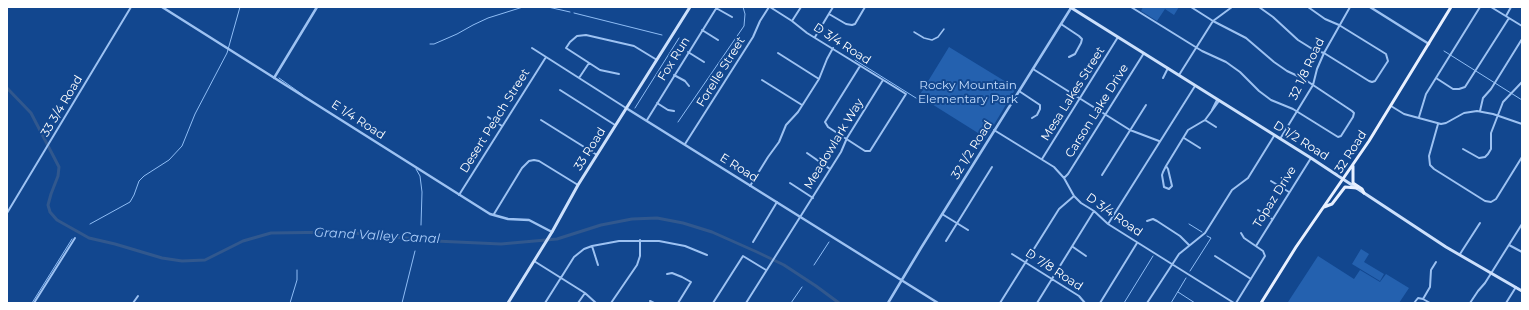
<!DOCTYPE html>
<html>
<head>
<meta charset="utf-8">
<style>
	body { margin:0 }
	#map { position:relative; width:1529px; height:310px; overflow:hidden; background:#12478f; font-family:Montserrat,sans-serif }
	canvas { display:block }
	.frame { position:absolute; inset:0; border:8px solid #fff; pointer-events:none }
</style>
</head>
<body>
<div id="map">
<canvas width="1529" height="310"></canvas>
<div class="frame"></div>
</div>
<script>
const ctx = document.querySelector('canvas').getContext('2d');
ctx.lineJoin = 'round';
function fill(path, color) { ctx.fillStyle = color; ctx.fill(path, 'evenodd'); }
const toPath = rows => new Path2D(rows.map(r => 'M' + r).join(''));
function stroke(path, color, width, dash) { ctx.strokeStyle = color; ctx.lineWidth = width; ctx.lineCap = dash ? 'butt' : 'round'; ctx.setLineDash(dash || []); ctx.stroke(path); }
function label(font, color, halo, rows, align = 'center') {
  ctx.font = font + ' Montserrat,sans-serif'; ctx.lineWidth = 4; ctx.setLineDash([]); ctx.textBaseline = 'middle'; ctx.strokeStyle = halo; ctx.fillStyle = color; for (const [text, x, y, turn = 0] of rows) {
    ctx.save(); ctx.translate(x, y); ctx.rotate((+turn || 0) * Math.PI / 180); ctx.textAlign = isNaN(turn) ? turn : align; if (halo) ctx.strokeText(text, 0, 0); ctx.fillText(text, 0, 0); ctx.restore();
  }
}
fill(toPath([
	[1143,7,1179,7,1174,15,1165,9,1157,21,1141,11],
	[949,47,1016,88,986,138,919,96],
	[1361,249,1369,254,1364,262,1384,274,1380,281,1352,264],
	[1318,256,1354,279,1360,270,1380,282,1386,274,1409,288,1399,303,1289,303,1288,302]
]), '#2461af');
stroke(toPath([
	[548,7,570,12],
	[574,13,662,35],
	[430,44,434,44,457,34,473,25,488,18,523,7],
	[1444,51,1522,100],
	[855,60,916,98],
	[279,78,303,95],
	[635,108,679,38],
	[678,122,744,26,745,14,743,7],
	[416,169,420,176,422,192,421,225],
	[90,224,130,202,134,195,139,181,144,176,169,160,182,146,195,114,227,53,240,7],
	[1189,224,1202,232],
	[814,265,829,242],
	[1190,271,1211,238,1207,236],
	[1178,292,1195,303],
	[32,303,72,239],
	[290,303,297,280,297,270],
	[402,303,415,251],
	[791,303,802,287],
	[1124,303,1153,256],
	[1171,303,1186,278]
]), '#8fbdf5', 1);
stroke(toPath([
	[7,88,31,113,59,167,58,176,51,194,48,205,50,212,57,220,89,238,115,244,162,258,182,261,205,260,243,241,271,233,343,232,435,241,501,244,557,239,601,225,632,219,657,218,683,223,712,232,757,252,784,265,816,286,839,303]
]), '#31588e', 3);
stroke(toPath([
	[914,32,924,38,932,40,938,37,944,29]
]), '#9dc2f2', 1.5);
stroke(toPath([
	[770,7,792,21,807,33,906,94,870,151,865,151,828,127,825,122,860,66],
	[1131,7,1202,51,1226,62,1240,72,1259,91,1271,100,1293,109,1338,137,1341,136,1353,117,1354,113,1352,111,1304,79,1287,71,1274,62,1246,38,1213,21,1191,7],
	[1259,7,1273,17,1298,40,1314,50,1324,53,1369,81,1372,82,1375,81,1388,61,1386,54,1339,25,1325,19,1308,7],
	[1491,7,1522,26],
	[716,8,732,17],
	[829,14,846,24,852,25,855,24,865,7],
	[1506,16,1511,7],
	[792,21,801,7],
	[1061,24,1079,36,1082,39,1081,43,1075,54,1069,57],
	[702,30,718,40],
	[815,37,833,7],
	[532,48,626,108],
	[688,52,704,62],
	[778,53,819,79],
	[1033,69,1130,130,1159,141],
	[619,74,600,70,566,48,570,42,577,36,586,35,634,46,657,60],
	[674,75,685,81,689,86],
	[1179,75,1213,21,1232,7],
	[579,78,589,63],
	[1163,78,1168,68],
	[1436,78,1453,89,1459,89,1465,87,1509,18],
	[762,80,802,105],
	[560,90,615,125],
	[1019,91,1040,105,1040,109,1037,115,1032,118],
	[657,103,668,110,674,111],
	[1391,106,1404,114,1441,124,1446,123,1464,113,1477,111,1493,114,1522,124],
	[1212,110,1217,100],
	[1480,111,1483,98,1491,89,1522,39],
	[488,117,502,126],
	[1419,117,1426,94,1480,7],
	[541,120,597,155],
	[647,120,717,7],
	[1205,120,1216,127],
	[1438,124,1429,156,1430,165,1434,169,1485,201,1491,202,1496,199,1522,157],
	[994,130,1054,167,1064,178,1074,196,1081,203,1094,211,1108,224,1234,303],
	[1184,138,1200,148],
	[1280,139,1313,85,1317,69,1324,53,1350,7],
	[685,144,753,37,760,21,769,7],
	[1463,149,1479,158,1485,157,1488,154,1491,149,1491,133,1503,102,1522,82],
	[807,153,830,169],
	[1042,159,1118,37],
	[1166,166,1168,169,1172,186,1169,189,1164,187,1162,175,1163,172,1166,166,1188,130,1205,120,1219,101],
	[1102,175,1146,105],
	[1064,178,1068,174,1144,53],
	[1271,181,1289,192],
	[790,183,813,198],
	[750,186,768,157,779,142,786,125,798,112,819,79,827,59,833,48],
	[459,195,546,57],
	[1258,210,1272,219],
	[7,213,131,7],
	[494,214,522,168,529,161,534,160,539,161,578,185],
	[942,214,968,230],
	[1147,221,1153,219,1157,221,1180,236,1189,245],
	[1108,224,1195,86],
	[946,241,992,167],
	[753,242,777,202],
	[1509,245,1522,252],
	[592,246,598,265],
	[1256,246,1311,158],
	[1073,247,1086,256],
	[1012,254,1079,296,1085,303],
	[1460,254,1480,223],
	[1215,256,1251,279],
	[534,261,585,293,596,303],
	[667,274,672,273,682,277,691,282,678,303],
	[1423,299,1430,287,1431,270,1436,262],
	[1423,299,1430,303],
	[650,301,654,303],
	[34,303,75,238],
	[133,303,138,296],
	[545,303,574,257,584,249,592,246,619,241,659,241,685,246,707,255],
	[578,303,585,293],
	[611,303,637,265,640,256,640,240],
	[713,303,743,256,766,270],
	[746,303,841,152,847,138,883,80],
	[1000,303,1059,209,1074,196],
	[1037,303,1094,211],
	[1100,303,1137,243],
	[1147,303,1179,254,1205,233,1232,190,1248,178,1274,136],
	[1236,303,1265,256,1263,251,1244,238,1241,233],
	[1414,303,1418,298,1423,299],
	[1470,303,1478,291,1485,283,1522,224],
	[1506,303,1516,287]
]), '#9dc2f2', 2);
stroke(toPath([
	[162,7,490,214,508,219,529,220,552,232],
	[1370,7,1429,44],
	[274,78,317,7],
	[626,108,938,303],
	[888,303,921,248,1071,8]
]), '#9dc2f2', 2.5);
stroke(toPath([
	[1070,7,1311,158,1446,247,1522,291],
	[508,303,552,232,578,185,690,7]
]), '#cce0fc', 3);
stroke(toPath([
	[1353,166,1353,183,1362,189,1364,193],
	[1324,207,1332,204,1345,187,1357,188],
	[1261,303,1296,247,1369,141,1451,7]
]), '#e8f0ff', 3);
label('12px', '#fff', '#12478f', [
	["D 3/4 Road",842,44,33],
	["Fox Run",674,59,-58],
	["32 1/8 Road",1307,69,-65],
	["Forelle Street",721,72,-58],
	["Mesa Lakes Street",1073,94,-58],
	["33 3/4 Road",62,106,-59],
	["Carson Lake Drive",1097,111,-58],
	["E 1/4 Road",358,120,33],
	["Desert Peach Street",495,121,-58],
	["D 1/2 Road",1301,141,32],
	["Meadowlark Way",834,144,-59],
	["33 Road",590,149,-58],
	["32 1/2 Road",972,150,-58],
	["32 Road",1351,152,-57],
	["E Road",739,168,32],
	["Topaz Drive",1275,197,-58],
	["D 3/4 Road",1114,215,35],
	["D 7/8 Road",1054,270,33]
]);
label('12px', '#c4ddfd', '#12478f', [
	["Rocky Mountain",968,85],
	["Elementary Park",968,99]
]);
label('italic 13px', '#a9ccf9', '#12478f', [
	["Grand Valley Canal",377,236,3]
]);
</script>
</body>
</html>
